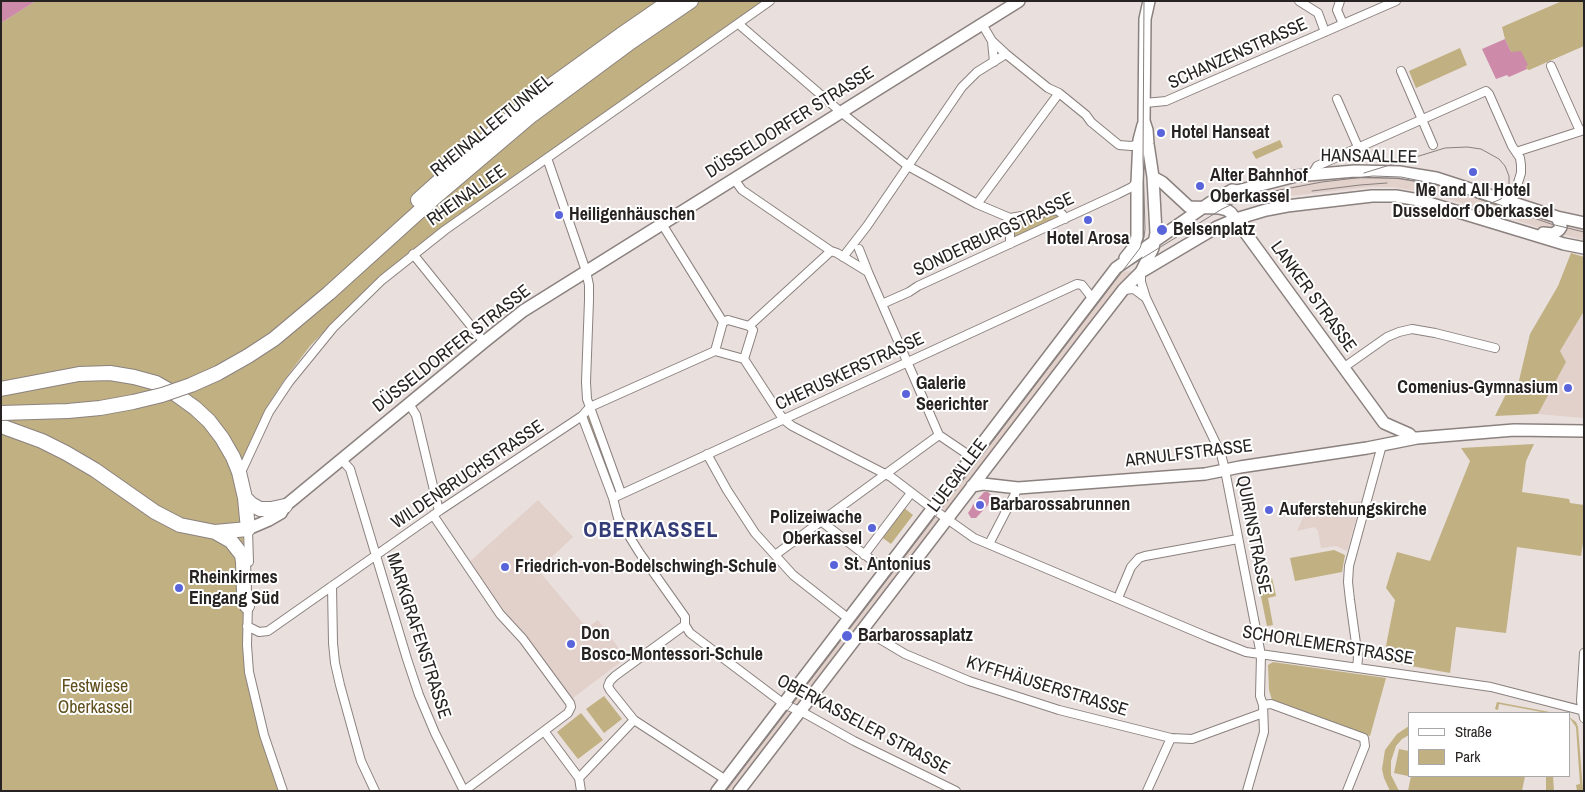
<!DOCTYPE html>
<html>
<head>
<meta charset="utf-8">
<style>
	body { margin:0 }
	#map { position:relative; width:1585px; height:792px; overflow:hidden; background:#e9dfdc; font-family:"Archivo Narrow",sans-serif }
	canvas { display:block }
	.frame { position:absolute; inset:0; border:2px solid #272322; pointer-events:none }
	.legend { position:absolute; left:1408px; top:712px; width:162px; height:65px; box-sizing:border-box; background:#fff; border:1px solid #a9a7a7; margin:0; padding:6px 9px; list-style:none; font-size:15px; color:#272322 }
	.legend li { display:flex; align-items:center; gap:10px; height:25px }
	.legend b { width:25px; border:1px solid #a9a7a7 }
</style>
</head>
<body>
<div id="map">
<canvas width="1585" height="792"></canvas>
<div class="frame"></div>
<ul class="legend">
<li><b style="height:6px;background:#fff"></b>Straße</li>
<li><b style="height:14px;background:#c0b082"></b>Park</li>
</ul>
</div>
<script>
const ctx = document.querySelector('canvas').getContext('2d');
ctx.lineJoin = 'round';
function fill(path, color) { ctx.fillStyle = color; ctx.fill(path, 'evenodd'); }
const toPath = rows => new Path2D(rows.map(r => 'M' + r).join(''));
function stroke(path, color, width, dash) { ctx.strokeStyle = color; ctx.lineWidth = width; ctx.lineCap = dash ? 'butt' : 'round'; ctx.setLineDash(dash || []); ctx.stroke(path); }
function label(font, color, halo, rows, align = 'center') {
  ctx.font = font + ' "Archivo Narrow",sans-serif'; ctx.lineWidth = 4; ctx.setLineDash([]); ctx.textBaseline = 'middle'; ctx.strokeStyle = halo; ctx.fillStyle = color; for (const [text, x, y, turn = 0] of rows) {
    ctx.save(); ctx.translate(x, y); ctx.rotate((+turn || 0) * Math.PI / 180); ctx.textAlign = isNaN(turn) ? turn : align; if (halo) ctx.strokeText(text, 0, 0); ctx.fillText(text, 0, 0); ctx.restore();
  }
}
fill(toPath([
	[1352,174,1419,178,1553,222,1584,230,1584,240,1550,231,1439,196,1418,191,1392,187,1370,187,1272,198,1245,204,1242,196],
	[1134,271,735,791,719,791,1118,272],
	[1584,311,1584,418,1538,414,1566,362,1560,351],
	[538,500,573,537,538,570,587,628,598,620,626,658,569,701,467,564],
	[1361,501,1347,551,1336,546,1321,548,1318,530,1314,527,1297,531,1307,509]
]), '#e2d0cb');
fill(toPath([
	[36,1,766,1,411,254,351,304,310,346,285,379,266,408,236,477,243,526,245,575,244,646,282,791,1,791,1,23],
	[1562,1,1584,1,1584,46,1529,70,1527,69,1526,66,1527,65,1511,52,1505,39,1502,27],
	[1460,48,1467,65,1416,88,1409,71],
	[1280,140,1283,147,1256,159,1252,152],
	[1057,211,1060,218,1014,239,1013,238,1013,221],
	[1571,253,1584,257,1584,311,1560,351,1566,362,1538,414,1495,416,1509,388,1517,389,1530,334,1558,286],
	[589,415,591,415,612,475,608,476,587,419],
	[1534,444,1526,461,1522,492,1569,499,1570,503,1584,505,1584,537,1581,556,1517,547,1506,633,1456,627,1450,673,1383,661,1395,600,1386,588,1397,552,1430,561,1470,461,1461,448],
	[903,507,913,515,891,544,880,536],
	[1334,550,1345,555,1342,572,1295,581,1290,558],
	[1272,578,1276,596,1268,598,1273,625,1267,626,1258,582],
	[1273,662,1386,678,1370,736,1272,700,1269,690,1268,665],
	[604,696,622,719,604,733,586,709],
	[1497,702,1555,713,1547,713,1499,704,1498,710,1495,709],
	[581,713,603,740,578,759,557,732],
	[1569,717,1576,722,1578,727,1583,790,1579,791,1577,791,1576,785,1580,784,1576,727],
	[1409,726,1409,735,1402,739,1396,746,1391,761,1391,775,1399,791,1390,791,1384,778,1382,769,1385,750,1397,734],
	[1399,749,1409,751,1408,776,1394,773],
	[1411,776,1525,776,1522,791,1408,791],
	[1546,776,1553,776,1554,791,1546,791]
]), '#c0b082');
fill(toPath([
	[1,1,36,1,1,23],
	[1505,39,1511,52,1521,51,1528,65,1526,66,1527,69,1509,77,1507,75,1496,79,1482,49],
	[984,492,988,492,991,495,988,505,976,518,971,518,968,513,972,507,972,506]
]), '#cd8aa9');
const street = toPath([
	[1299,1,1318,13,1325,32],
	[1340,1,1337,10,1343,24],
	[739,23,742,27,842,113,908,166,977,204,1010,218,1010,244],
	[982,24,992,41,1006,54,1048,88,1059,93,1086,115,1091,122,1119,145,1131,146,1136,145,1139,140],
	[992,41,994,62],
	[1551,66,1580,131],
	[1401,71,1433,145],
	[1337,99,1358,147],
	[1145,103,1166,101,1396,1],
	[1516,152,1584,130],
	[547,158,586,271,589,285,589,300,586,382,587,399,621,493],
	[1312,174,1317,166,1486,91,1489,94,1512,146,1520,158,1521,165,1521,173,1512,202],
	[734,179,742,190,831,251,837,253,868,272,939,435,967,454,970,460],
	[977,204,1059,93],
	[1010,218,1057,210,1062,214,1065,219],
	[662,224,723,322],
	[859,249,868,272],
	[413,254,484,342],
	[843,257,867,226,962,87,977,72,1006,54],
	[1141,272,1141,282,1146,298,1221,454,1225,470,1261,655,1260,696,1263,705,1264,732,1247,791],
	[1123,290,1134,289,1146,298],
	[882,304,909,292,918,286,1118,194,1132,187,1137,182],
	[728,320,749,326,753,330,744,359,715,351,723,322,728,320],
	[749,326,831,251],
	[744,359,783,419,792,426,891,477,933,509,974,538,1208,637,1246,652,1491,687,1584,711],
	[1343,368,1387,337,1399,332,1412,329,1435,333,1495,348],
	[409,404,416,415,439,511],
	[582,416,613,498,618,518,639,552,685,617,685,625,690,633,784,704,806,714,854,741,956,791],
	[707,454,727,490,755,533,793,575,849,619],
	[342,460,350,469,407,659,419,695,435,733,464,791,568,713,571,707,570,703,523,639,500,614,433,515],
	[239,472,243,468,269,412,289,382,333,328,382,280,445,230,770,1],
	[613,498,1077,284,1082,285,1093,299],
	[822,522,886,571],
	[248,529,249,562],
	[989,544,1018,488],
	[775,555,939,435],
	[864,555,911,493],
	[332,586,333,643,335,663,340,685,361,761,375,791],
	[1118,598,1131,567,1139,558,1145,556,1238,539],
	[248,603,247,645,249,672,264,735,283,791],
	[685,625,615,676,610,681,608,686,610,690,634,720,726,780],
	[247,626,259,632,268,631,439,511,582,416,590,407,715,351],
	[863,629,905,654,969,681,1059,710,1171,738],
	[1584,653,1581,701,1584,718],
	[1357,668,1358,658,1350,600,1348,582,1349,566,1382,445],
	[1263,705,1271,704,1364,738,1365,746,1347,791],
	[544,731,579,778,581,791],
	[579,778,634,720],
	[1147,791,1171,738,1192,739,1263,713]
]);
const secondary = toPath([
	[1153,177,1162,182,1189,207,1219,208,1227,210,1231,213,1384,423,1409,434,1413,438],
	[1543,233,1553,234,1559,230,1561,227,1560,224,1557,217],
	[1125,258,1133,248,1137,237,1137,182,1139,140,1143,125],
	[1141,272,1153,248,1156,233,1153,177,1148,144,1147,130,1144,121,1145,19,1149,1],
	[972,486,983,484,1018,488,1205,474,1240,467,1367,448,1417,438,1514,430,1584,431],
	[248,529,269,520,281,513,285,506,484,342,523,311,1019,1],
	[717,791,1116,268,1211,202,1232,190,1237,191,1296,176,1355,171,1399,172,1436,178,1557,217,1584,223],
	[739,791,1085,339,1123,290,1141,272,1217,227,1236,219,1266,210,1287,206,1372,196,1396,196,1419,200,1564,244,1584,248]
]);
const highway = toPath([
	[418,200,494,132,553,84,625,32,670,1],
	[329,293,433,199,532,115,628,44,691,1],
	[1,389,79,374,110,373,134,377,156,383,177,395,195,408,209,421,222,438,233,457,239,472,245,498,248,529,215,532,180,525,155,512,95,470,66,453,42,441,1,426],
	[245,498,251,504,260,509,271,509,285,506],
	[215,532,231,541,242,555,243,562,244,592,247,606]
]);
stroke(street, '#8b827f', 10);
stroke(secondary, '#8b827f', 14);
stroke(highway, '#8b827f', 16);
stroke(street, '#fff', 8);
stroke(secondary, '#fff', 11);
stroke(highway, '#fff', 14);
stroke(toPath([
	[1364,173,1445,148,1467,147,1481,149,1499,159,1505,166,1509,176,1509,184,1506,192,1501,199,1489,204],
	[1312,191,1360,185,1387,183],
	[1133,264,1222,209,1241,200,1264,193,1322,182,1373,176,1401,177,1436,184,1551,224,1584,232],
	[726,791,1140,248,1144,237,1145,229,1143,159,1144,1]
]), '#87807e', 1);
const highwayBridge = toPath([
	[1,413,68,411,100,408,133,402,162,395,191,385,218,373,248,356,274,339,329,293]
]);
stroke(highwayBridge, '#8b827f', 16, []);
stroke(highwayBridge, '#fff', 14);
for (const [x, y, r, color] of [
	[1161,133,5,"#5964db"],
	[1473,172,5,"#5964db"],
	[1200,186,5,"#5964db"],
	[559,215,5,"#5964db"],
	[1088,220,5,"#5964db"],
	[1162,230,6,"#5964db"],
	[1568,388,5,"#5964db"],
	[906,394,5,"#5964db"],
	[980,505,5,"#5964db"],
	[1269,510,5,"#5964db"],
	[872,528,5,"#5964db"],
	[834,565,5,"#5964db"],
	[505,567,5,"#5964db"],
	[179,588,5,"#5964db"],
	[847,636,6,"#5964db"],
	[571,644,5,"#5964db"]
]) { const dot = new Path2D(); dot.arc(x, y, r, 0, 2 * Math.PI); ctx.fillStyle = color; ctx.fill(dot); stroke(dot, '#fff', 2); }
label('18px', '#272322', '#fff', [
	["SCHANZENSTRASSE",1238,54,-24],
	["DÜSSELDORFER STRASSE",790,123,-32],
	["RHEINALLEETUNNEL",492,126,-39],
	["HANSAALLEE",1369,157,1],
	["RHEINALLEE",467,196,-35],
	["SONDERBURGSTRASSE",994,235,-25],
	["LANKER STRASSE",1313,297,54],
	["DÜSSELDORFER STRASSE",452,349,-38],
	["CHERUSKERSTRASSE",850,372,-25],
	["ARNULFSTRASSE",1189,454,-7],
	["WILDENBRUCHSTRASSE",468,475,-34],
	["LUEGALLEE",958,476,-53],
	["QUIRINSTRASSE",1253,535,79],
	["MARKGRAFENSTRASSE",418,636,72],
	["SCHORLEMERSTRASSE",1328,646,9],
	["KYFFHÄUSERSTRASSE",1047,687,17],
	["OBERKASSELER STRASSE",863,725,28]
]);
label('bold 18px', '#272322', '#fff', [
	["Hotel Hanseat",1171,133],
	["Alter Bahnhof",1210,176],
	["Oberkassel",1210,197],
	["Me and All Hotel",1473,191,"center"],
	["Dusseldorf Oberkassel",1473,212,"center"],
	["Heiligenhäuschen",569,215],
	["Belsenplatz",1173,230],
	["Hotel Arosa",1088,239,"center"],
	["Galerie",916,384],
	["Seerichter",916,405],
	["Comenius-Gymnasium",1558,388,"right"],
	["Barbarossabrunnen",990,505],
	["Auferstehungskirche",1279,510],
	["Polizeiwache",862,518,"right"],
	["Oberkassel",862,539,"right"],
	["St. Antonius",844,565],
	["Friedrich-von-Bodelschwingh-Schule",515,567],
	["Rheinkirmes",189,578],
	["Eingang Süd",189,599],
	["Don",581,634],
	["Bosco-Montessori-Schule",581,655],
	["Barbarossaplatz",858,636]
], 'left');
label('18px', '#604f1c', '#fff', [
	["Festwiese",95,687],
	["Oberkassel",95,708]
]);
ctx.letterSpacing = '1px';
label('bold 22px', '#343c77', '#fff', [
	["OBERKASSEL",651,531]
]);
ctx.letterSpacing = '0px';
</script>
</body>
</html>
